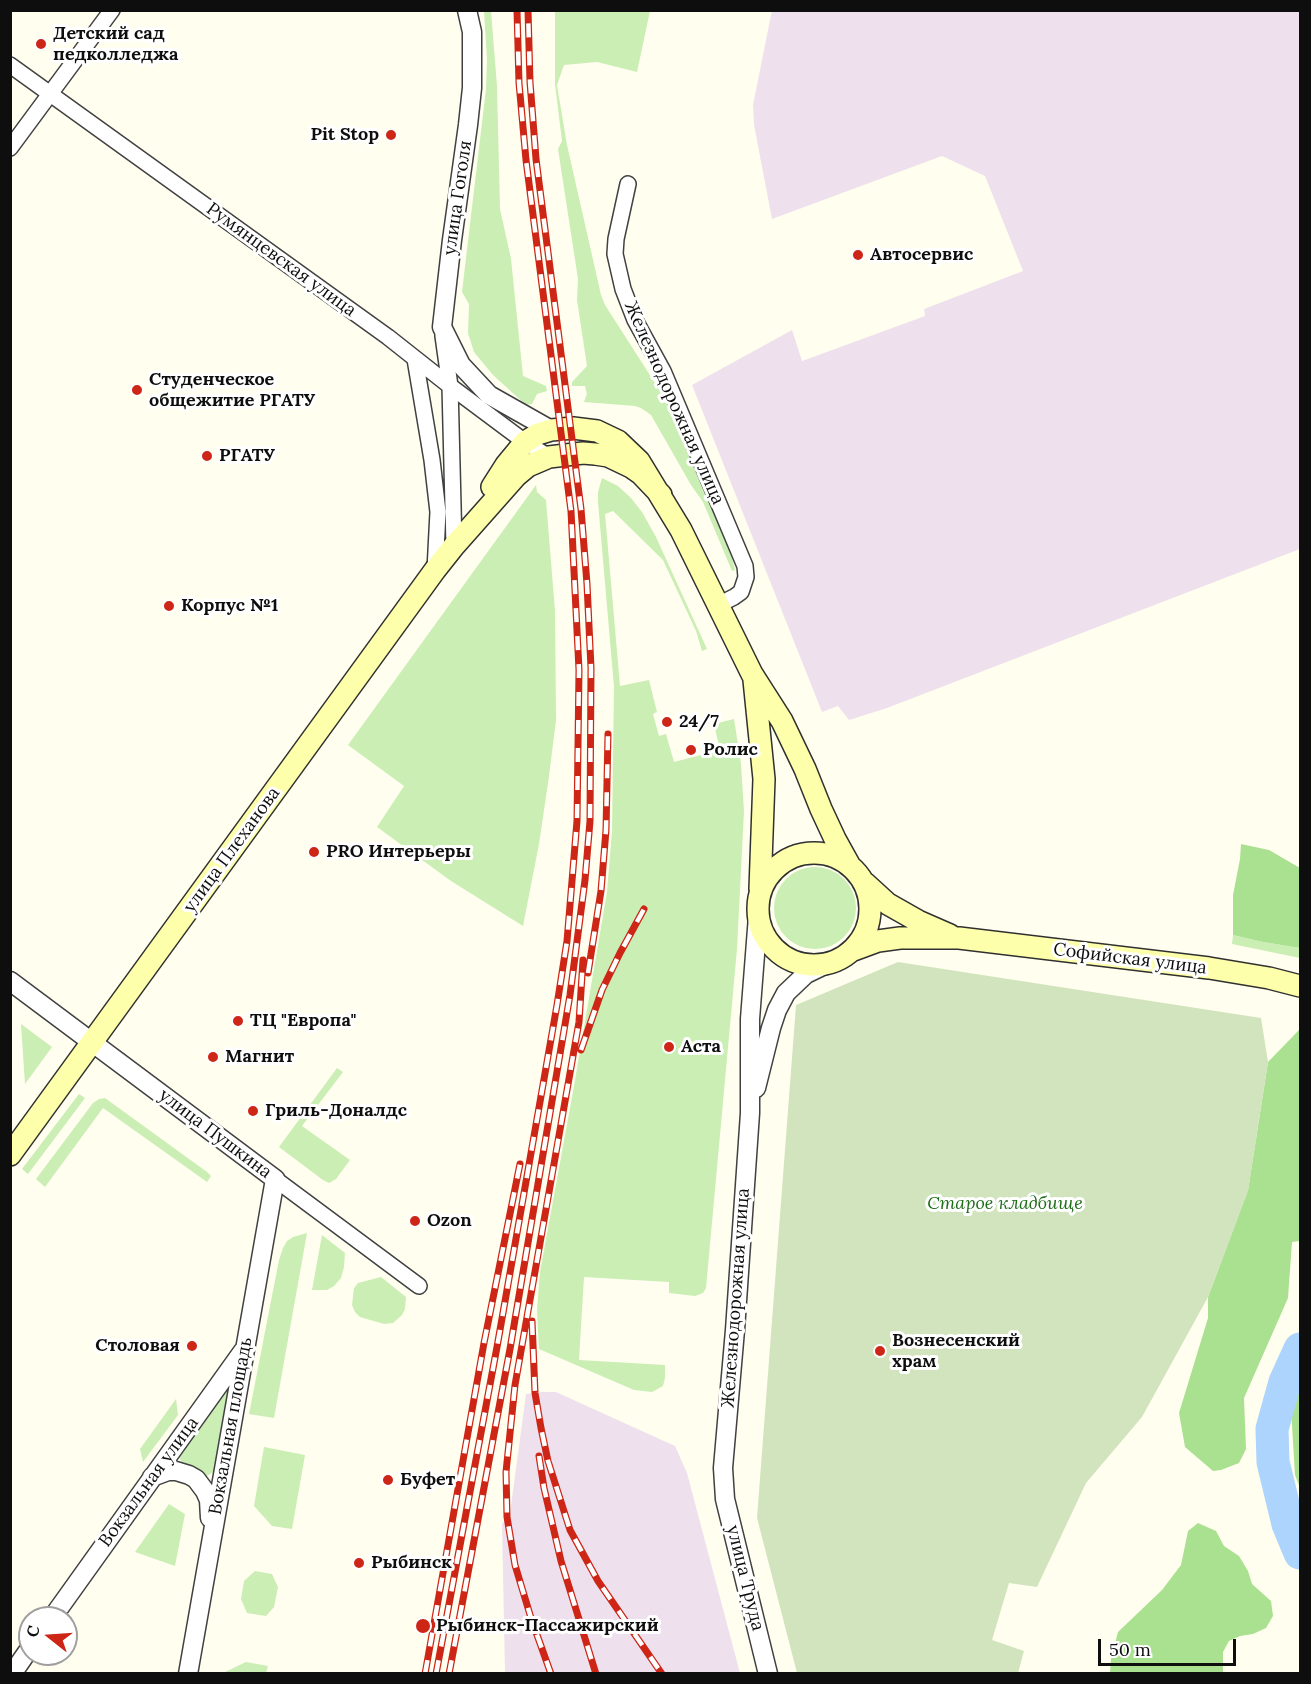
<!DOCTYPE html>
<html>
<head>
<meta charset="utf-8">
<style>
	body { margin:0 }
	#map { position:relative; width:1311px; height:1684px; overflow:hidden; background:#fffeef; font-family:Lora,serif }
	canvas { display:block }
	.frame { position:absolute; inset:0; border:12px solid #0e0e0e; pointer-events:none }
	.north { position:absolute; left:18px; top:1606px; width:60px; height:60px; box-sizing:border-box; background:#fff; border:2px solid #9f9f9f; border-radius:50%; rotate:287deg; font-size:16px; font-weight:700; line-height:24px; text-align:center; color:#0e0e0e }
	.north::after { content:''; display:block; margin:auto; width:21px; height:27px; background:#ce2616; clip-path:polygon(50% 0,100% 100%,50% 72%,0 100%) }
	.scale { position:absolute; left:1098px; top:1639px; width:138px; height:27px; box-sizing:border-box; border:3px solid #0e0e0e; border-top:0; padding-left:8px; font-size:18px; line-height:21px; white-space:nowrap; color:#0e0e0e; -webkit-text-stroke:4px #fff; paint-order:stroke }
</style>
</head>
<body>
<div id="map">
<canvas width="1311" height="1684"></canvas>
<div class="frame"></div>
<div class="north">С</div>
<div class="scale">50 m</div>
</div>
<script>
const ctx = document.querySelector('canvas').getContext('2d');
ctx.lineJoin = 'round';
function fill(path, color) { ctx.fillStyle = color; ctx.fill(path, 'evenodd'); }
const toPath = rows => new Path2D(rows.map(r => 'M' + r).join(''));
function stroke(path, color, width, dash) { ctx.strokeStyle = color; ctx.lineWidth = width; ctx.lineCap = dash ? 'butt' : 'round'; ctx.setLineDash(dash || []); ctx.stroke(path); }
function label(font, color, halo, rows, align = 'center') {
  ctx.font = font + ' Lora,serif'; ctx.lineWidth = 6; ctx.setLineDash([]); ctx.textBaseline = 'middle'; ctx.strokeStyle = halo; ctx.fillStyle = color; for (const [text, x, y, turn = 0] of rows) {
    ctx.save(); ctx.translate(x, y); ctx.rotate((+turn || 0) * Math.PI / 180); ctx.textAlign = isNaN(turn) ? turn : align; if (halo) ctx.strokeText(text, 0, 0); ctx.fillText(text, 0, 0); ctx.restore();
  }
}
fill(toPath([
	[772,10,1300,11,1300,549,887,708,849,720,838,706,822,712,692,385,792,330,802,361,925,316,924,309,1023,271,985,176,942,156,772,219,754,125,753,105],
	[542,1392,556,1392,675,1446,687,1473,740,1673,505,1673,502,1524,510,1513,526,1394]
]), '#eee1ed');
fill(toPath([
	[484,11,491,11,497,86,500,209,511,259,523,376,546,386,547,391,537,394,532,404,526,405,493,375,474,352,468,333,469,304,462,292,486,89,487,59],
	[555,11,650,11,637,72,597,62,564,65,557,85,567,145,601,295,605,305,664,397,730,550,735,570,732,571,703,502,691,485,651,415,641,408,635,406,584,402,587,394,585,386,572,386,572,382,587,366,577,300,578,279,558,149,562,141,555,84],
	[602,478,618,486,631,498,642,512,656,537,707,649,702,651,696,631,663,560,613,511,605,514,620,686,649,680,657,712,653,714,659,736,666,734,674,762,720,750,714,724,734,719,741,764,744,811,737,949,706,1288,703,1293,695,1296,669,1293,669,1282,584,1277,579,1360,665,1365,665,1378,663,1386,652,1392,634,1390,539,1349,537,1310,540,1272,574,1086,607,892,612,831,614,687,598,502,598,492],
	[536,485,537,492,546,500,555,611,556,720,549,776,539,844,523,926,451,881,377,827,404,786,348,745],
	'774 908a41 41 0 1 1 82 0a41 41 0 1 1-82 0Z',
	[1233,935,1263,942,1300,948,1300,958,1232,944],
	[21,1024,52,1047,25,1084],
	[337,1068,343,1072,302,1126,350,1160,336,1179,329,1183,323,1180,279,1147],
	[79,1094,85,1098,28,1174,22,1169],
	[105,1098,207,1172,211,1176,207,1182,103,1108,45,1187,36,1179,93,1103,99,1099],
	[307,1233,274,1418,249,1414,279,1260,283,1248,287,1241,293,1237],
	[322,1235,345,1253,344,1267,341,1278,334,1286,327,1290,312,1290],
	[381,1277,406,1297,405,1309,402,1315,393,1323,384,1324,360,1317,355,1312,352,1305,354,1288,358,1283],
	[236,1372,216,1470,207,1476,201,1476,183,1464,179,1457,179,1452],
	[176,1399,178,1415,143,1462,140,1449],
	[264,1447,305,1455,292,1529,272,1526,254,1506],
	[169,1504,185,1514,175,1566,135,1552],
	[255,1571,272,1574,278,1587,274,1607,266,1616,247,1613,241,1599,244,1581],
	[246,1662,268,1666,266,1673,223,1673]
]), '#caeeb4');
fill(toPath([
	[1241,844,1269,850,1300,868,1300,948,1263,942,1233,935,1233,895,1240,859],
	[1300,1029,1300,1241,1292,1242,1288,1298,1244,1398,1246,1449,1239,1463,1221,1470,1213,1471,1185,1447,1179,1413,1208,1318,1208,1297,1248,1190,1268,1062],
	[1300,1382,1300,1488,1295,1475,1291,1409],
	[1198,1523,1216,1531,1224,1546,1239,1556,1248,1571,1252,1584,1271,1601,1273,1616,1266,1628,1253,1634,1240,1636,1229,1641,1223,1652,1223,1673,1110,1673,1111,1659,1118,1632,1162,1590,1181,1565,1188,1531]
]), '#aae191');
fill(toPath([
	[898,962,1261,1018,1268,1062,1248,1191,1208,1297,1142,1417,1086,1483,1037,1587,1009,1583,992,1640,1024,1651,1018,1673,797,1673,757,1518,796,1005]
]), '#d2e4bd');
stroke(toPath([
	[1300,1349,1285,1382,1272,1429,1273,1462,1288,1524,1300,1553]
]), '#add4fd', 33);
const minor = toPath([
	[10,65,388,337,450,386,525,442,549,457],
	[10,148,112,10],
	[628,184,616,239,615,254,623,289,635,320,663,371,745,566,746,577,741,592,734,597,718,605],
	[443,336,450,386,454,546],
	[415,359,432,460,438,512,435,570],
	[275,1179,419,1286]
]);
const tertiary = toPath([
	[467,10,472,32,472,88,468,125,452,240,442,327,461,365,489,395,551,430],
	[758,916,750,1019,750,1113,735,1330,723,1468,725,1499,768,1674],
	[10,981,275,1179,188,1674],
	[756,1088,771,1028,777,1010,786,993,806,974,833,961],
	[152,1477,168,1471,176,1471,189,1475,196,1479,205,1491,209,1500,210,1518],
	[52,1618,243,1351],
	[12,1674,30,1648]
]);
const secondary = toPath([
	[492,487,506,465,525,442,538,434,551,430,573,428,597,431,618,441,639,461,681,530,752,674,782,721,805,769,821,809,835,839,850,866],
	[754,680,764,779,760,889],
	'758 909a56 56 0 1 1 112 0a56 56 0 1 1-112 0Z',
	[865,883,888,904,918,921,950,935],
	[851,951,878,941,900,938,959,938,1209,968,1269,978,1300,986],
	[10,1155,435,570,454,546,516,476,528,466,549,457,583,453,595,454,608,456,631,467,641,474,661,495]
]);
stroke(minor, '#414141', 18);
stroke(tertiary, '#414141', 21);
stroke(secondary, '#303030', 24);
stroke(minor, '#fff', 15);
stroke(tertiary, '#fff', 18);
stroke(secondary, '#fdffaa', 21);
const rail = toPath([
	[588,973,601,891,606,830,608,734],
	[581,1050,602,990,620,953,644,909],
	[532,1321,535,1393,541,1428,548,1461,570,1530,598,1581,662,1674],
	[539,1456,544,1488,561,1561,596,1674],
	[425,1674,484,1343,520,1164],
	[436,1674,497,1347,557,1005,567,941,577,821,579,670,571,511,526,160,519,83,517,10],
	[449,1674,510,1349,570,995,585,880,590,821,591,668,587,584,581,509,536,159,530,82,528,10],
	[551,1674,531,1618,515,1565,507,1517,506,1472,515,1385,579,1022,583,960]
]);
stroke(rail, '#ce2616', 7);
stroke(rail, '#fff', 4.5, [14]);
for (const [x, y, r, color] of [
	[41,44,6,"#ce2616"],
	[391,135,6,"#ce2616"],
	[858,255,6,"#ce2616"],
	[137,390,6,"#ce2616"],
	[207,456,6,"#ce2616"],
	[169,606,6,"#ce2616"],
	[667,722,6,"#ce2616"],
	[691,750,6,"#ce2616"],
	[314,852,6,"#ce2616"],
	[238,1021,6,"#ce2616"],
	[669,1047,6,"#ce2616"],
	[213,1057,6,"#ce2616"],
	[253,1111,6,"#ce2616"],
	[415,1221,6,"#ce2616"],
	[192,1346,6,"#ce2616"],
	[880,1351,6,"#ce2616"],
	[388,1480,6,"#ce2616"],
	[359,1563,6,"#ce2616"],
	[423,1626,8,"#ce2616"]
]) { const dot = new Path2D(); dot.arc(x, y, r, 0, 2 * Math.PI); ctx.fillStyle = color; ctx.fill(dot); stroke(dot, '#fff', 2); }
label('bold 18px', '#0e0e0e', '#fff', [
	["Детский сад",53,34],
	["педколледжа",53,55],
	["Pit Stop",379,135,"right"],
	["Автосервис",870,255],
	["Студенческое",149,380],
	["общежитие РГАТУ",149,401],
	["РГАТУ",219,456],
	["Корпус №1",181,606],
	["24/7",679,722],
	["Ролис",703,750],
	["PRO Интерьеры",326,852],
	["ТЦ \"Европа\"",250,1021],
	["Аста",681,1047],
	["Магнит",225,1057],
	["Гриль-Доналдс",265,1111],
	["Ozon",427,1221],
	["Вознесенский",892,1341],
	["храм",892,1362],
	["Столовая",180,1346,"right"],
	["Буфет",400,1480],
	["Рыбинск",371,1563],
	["Рыбинск-Пассажирский",436,1626]
], 'left');
label('18px', '#0e0e0e', '#fff', [
	["улица Гоголя",458,198,-82],
	["Румянцевская улица",281,260,36],
	["Железнодорожная улица",674,403,66],
	["улица Плеханова",232,850,-54],
	["Софийская улица",1130,959,7],
	["улица Пушкина",215,1134,37],
	["Железнодорожная улица",736,1298,-86],
	["Вокзальная площадь",231,1426,-80],
	["Вокзальная улица",149,1482,-54],
	["улица Труда",745,1578,76]
]);
label('italic 18px', '#1d6d17', '#fff', [
	["Старое кладбище",1005,1204]
]);
</script>
</body>
</html>
